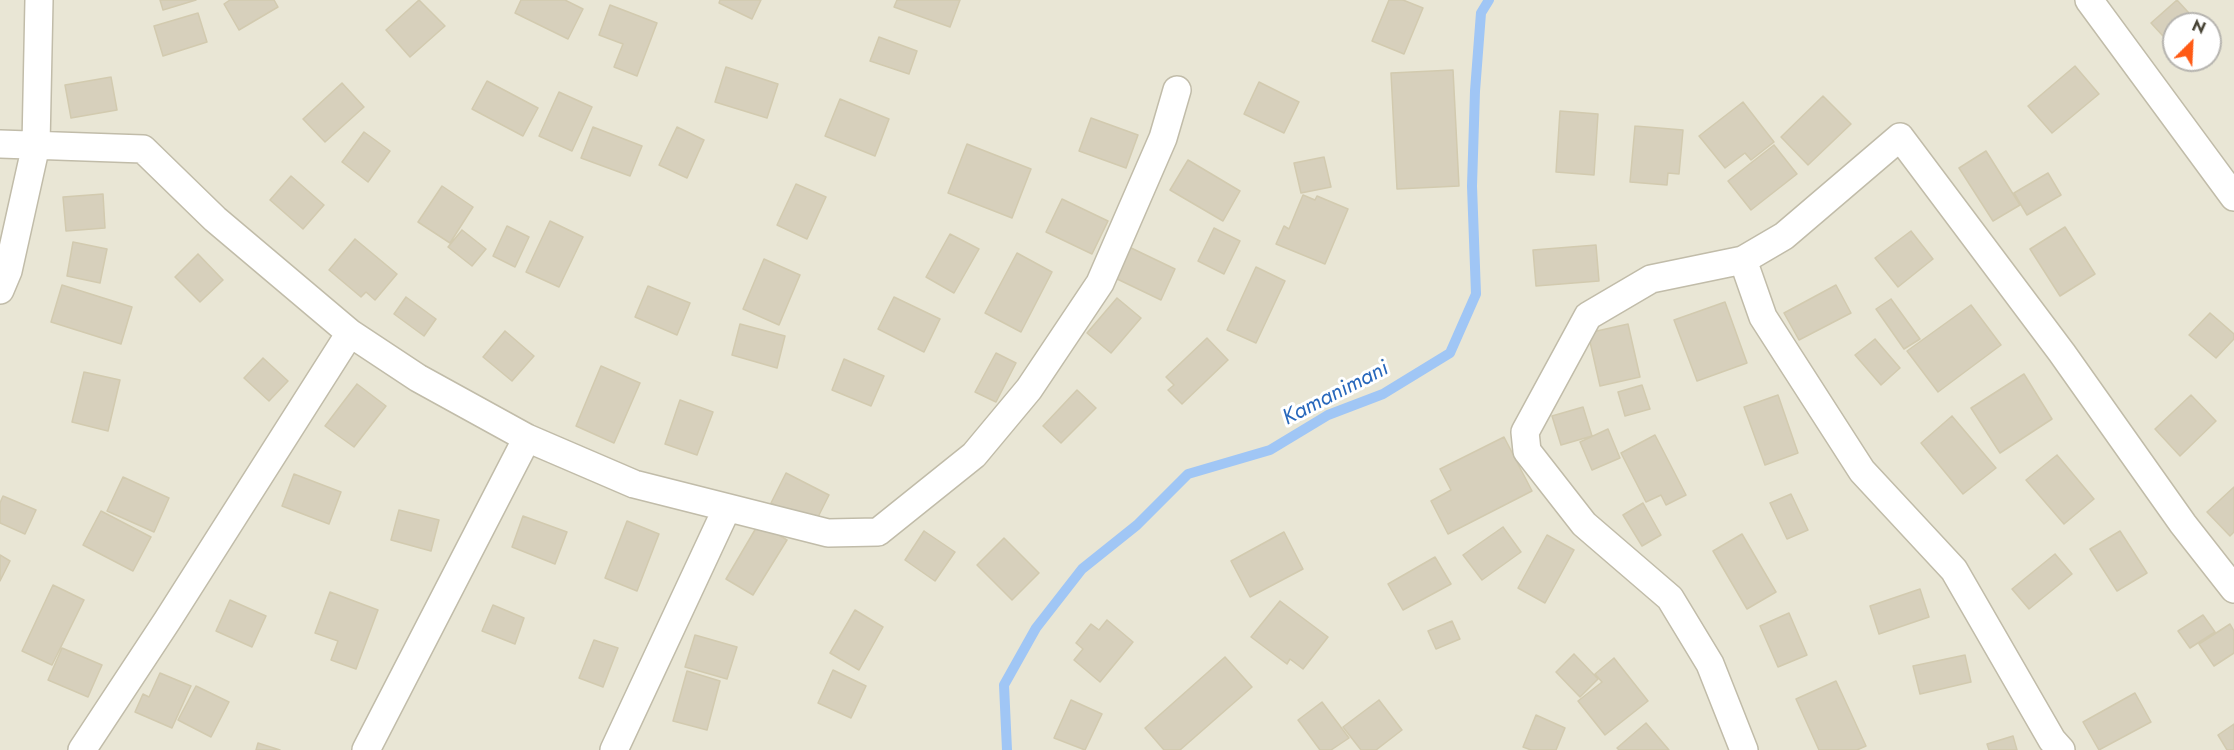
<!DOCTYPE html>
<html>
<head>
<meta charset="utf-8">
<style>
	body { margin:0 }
	#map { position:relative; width:2234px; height:750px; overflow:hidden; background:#f5f3e7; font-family:Jost,sans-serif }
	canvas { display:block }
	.north { position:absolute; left:2162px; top:12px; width:60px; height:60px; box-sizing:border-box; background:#fff; border:2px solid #b6b4af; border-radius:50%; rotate:24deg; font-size:16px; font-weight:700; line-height:24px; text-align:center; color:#484436 }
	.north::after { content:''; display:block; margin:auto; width:21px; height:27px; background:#ff5a14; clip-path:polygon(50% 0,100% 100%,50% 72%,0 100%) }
</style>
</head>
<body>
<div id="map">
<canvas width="2234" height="750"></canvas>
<div class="north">N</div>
</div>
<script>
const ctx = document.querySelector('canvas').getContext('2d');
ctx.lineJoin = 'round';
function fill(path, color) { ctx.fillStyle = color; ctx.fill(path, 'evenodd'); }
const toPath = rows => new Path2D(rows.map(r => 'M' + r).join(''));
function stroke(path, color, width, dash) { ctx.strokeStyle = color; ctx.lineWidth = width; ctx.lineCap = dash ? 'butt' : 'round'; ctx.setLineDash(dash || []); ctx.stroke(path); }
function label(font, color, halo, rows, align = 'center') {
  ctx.font = font + ' Jost,sans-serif'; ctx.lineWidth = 6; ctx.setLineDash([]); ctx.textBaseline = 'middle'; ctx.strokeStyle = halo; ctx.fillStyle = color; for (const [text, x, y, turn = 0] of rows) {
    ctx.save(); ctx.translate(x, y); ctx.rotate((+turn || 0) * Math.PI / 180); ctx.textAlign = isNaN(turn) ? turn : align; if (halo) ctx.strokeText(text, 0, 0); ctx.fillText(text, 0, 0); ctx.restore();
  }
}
fill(toPath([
	[0,0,2234,0,2234,750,0,750],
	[2174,24,2210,24,2210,60,2174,60]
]), '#e9e6d5');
stroke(toPath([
	[1007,750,1004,685,1036,628,1082,569,1137,525,1188,474,1270,450,1328,415,1383,394,1450,353,1476,294,1472,186,1475,91,1481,13,1489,0]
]), '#a0c6f5', 10);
const building = toPath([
	[160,0,196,0,163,10,160,0],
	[230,0,274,0,278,7,239,30,224,4,230,0],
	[419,0,445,26,410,57,386,30,419,0],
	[521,0,565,0,583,9,568,39,515,13,521,0],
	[720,0,761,0,752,19,719,3,720,0],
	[897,0,960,0,950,27,894,7,897,0],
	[1389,0,1403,0,1423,8,1404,54,1372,41,1389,0],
	[2177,0,2199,24,2174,24,2174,48,2151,23,2177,0],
	[610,5,657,23,637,76,614,67,623,44,599,35,610,5],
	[198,13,207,42,163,56,154,26,198,13],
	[879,37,917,51,909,74,870,61,879,37],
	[2075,66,2099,94,2052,133,2028,106,2075,66],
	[726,67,778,84,767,118,715,102,726,67],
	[1453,70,1459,186,1397,189,1391,73,1453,70],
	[111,77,117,110,71,118,65,85,111,77],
	[487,81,538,108,523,136,472,109,487,81],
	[1259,82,1299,102,1284,133,1244,114,1259,82],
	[342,83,364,107,325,142,303,119,342,83],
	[559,92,592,107,572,151,539,136,559,92],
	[1823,96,1851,124,1808,165,1781,137,1823,96],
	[840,99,889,119,875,156,825,136,840,99],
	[1743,102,1774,142,1751,160,1745,153,1725,168,1699,136,1743,102],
	[1560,111,1598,114,1594,175,1556,172,1560,111],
	[1091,118,1138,135,1126,168,1079,151,1091,118],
	[1635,126,1683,130,1679,174,1668,173,1667,185,1630,182,1635,126],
	[593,127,642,146,630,176,581,158,593,127],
	[677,127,704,140,687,178,659,165,677,127],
	[364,132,390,151,368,182,342,162,364,132],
	[967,144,1031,169,1012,218,948,193,967,144],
	[1774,145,1797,174,1751,210,1728,181,1774,145],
	[1986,151,2020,205,1993,221,1959,168,1986,151],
	[1324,157,1331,187,1301,193,1294,163,1324,157],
	[1188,160,1240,191,1223,221,1170,190,1188,160],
	[2048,173,2061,195,2027,215,2014,193,2048,173],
	[291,176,324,205,303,229,270,200,291,176],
	[796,184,826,197,807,239,777,225,796,184],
	[442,186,473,207,450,243,418,222,442,186],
	[103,194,105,228,66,231,63,197,103,194],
	[1303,195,1315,200,1317,196,1348,209,1325,264,1276,244,1284,226,1289,229,1303,195],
	[1062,199,1108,221,1092,254,1046,232,1062,199],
	[550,221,583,237,559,287,526,272,550,221],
	[507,226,529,237,515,267,493,256,507,226],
	[2065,227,2095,274,2060,296,2030,249,2065,227],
	[1214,228,1240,241,1224,274,1198,261,1214,228],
	[462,230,486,249,472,266,448,247,462,230],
	[1911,231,1933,259,1898,287,1875,258,1911,231],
	[950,234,979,249,954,293,926,277,950,234],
	[355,239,397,274,375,300,366,292,361,297,329,270,355,239],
	[73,242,107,249,100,283,67,276,73,242],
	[1596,245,1599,281,1536,286,1533,250,1596,245],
	[1127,246,1175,269,1161,300,1113,277,1127,246],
	[1017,253,1052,272,1021,332,985,313,1017,253],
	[198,254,223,280,200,302,175,277,198,254],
	[764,259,800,275,779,325,743,309,764,259],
	[1256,267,1285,281,1256,343,1227,330,1256,267],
	[62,285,132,307,121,344,51,322,62,285],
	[1836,285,1851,313,1799,340,1784,313,1836,285],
	[648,286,690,303,677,335,635,317,648,286],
	[406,297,436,319,424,336,394,314,406,297],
	[894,297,940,319,924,352,878,329,894,297],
	[1117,298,1141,318,1111,353,1087,333,1117,298],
	[1891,299,1920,339,1904,349,1876,309,1891,299],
	[1725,302,1747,363,1697,381,1674,320,1725,302],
	[1971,305,2001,345,1938,392,1907,351,1971,305],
	[2210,313,2234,334,2234,339,2216,358,2189,335,2210,313],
	[740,324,785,336,777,368,732,355,740,324],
	[1628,324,1640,377,1600,386,1588,333,1628,324],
	[505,331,534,356,512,381,483,357,505,331],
	[1207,338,1228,360,1182,404,1168,390,1174,385,1166,377,1207,338],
	[1875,339,1900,368,1881,385,1855,355,1875,339],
	[996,353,1016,363,996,402,975,392,996,353],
	[263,358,288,381,269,401,244,378,263,358],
	[844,359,884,376,871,406,832,390,844,359],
	[601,366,640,383,614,443,576,426,601,366],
	[84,372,120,380,108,431,72,422,84,372],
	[2024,374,2052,419,2000,453,1971,408,2024,374],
	[357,384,386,406,354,447,325,426,357,384],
	[1642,385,1650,409,1625,416,1618,392,1642,385],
	[1077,390,1096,408,1061,443,1043,426,1077,390],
	[1778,395,1798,453,1765,465,1744,407,1778,395],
	[2191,395,2216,421,2180,456,2155,429,2191,395],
	[680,400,713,412,697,455,665,444,680,400],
	[1583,407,1592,436,1561,445,1552,416,1583,407],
	[1952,416,1996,468,1963,494,1921,443,1952,416],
	[1608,429,1620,458,1592,470,1580,442,1608,429],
	[1655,435,1686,495,1666,505,1661,495,1646,502,1621,453,1655,435],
	[1504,437,1532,491,1448,534,1431,501,1451,490,1440,469,1504,437],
	[2057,455,2094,499,2064,524,2026,480,2057,455],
	[786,473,829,495,814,525,771,503,786,473],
	[294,474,341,492,329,524,282,506,294,474],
	[123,477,169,498,154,532,107,511,123,477],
	[2234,487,2234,532,2230,536,2207,512,2234,487],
	[1791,494,1808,530,1787,539,1770,503,1791,494],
	[3,496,36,510,25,534,0,523,0,503,3,496],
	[1643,503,1661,535,1642,546,1623,515,1643,503],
	[399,510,439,520,431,551,391,540,399,510],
	[101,511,151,537,133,571,83,545,101,511],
	[523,516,567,532,555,564,512,547,523,516],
	[627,521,659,534,637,591,605,578,627,521],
	[759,523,787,540,753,595,726,579,759,523],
	[1503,527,1521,552,1482,580,1463,555,1503,527],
	[924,531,955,552,935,581,905,560,924,531],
	[2120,531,2147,573,2117,591,2090,549,2120,531],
	[1284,532,1303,569,1250,597,1231,561,1284,532],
	[1742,534,1776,592,1747,609,1713,551,1742,534],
	[1547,535,1574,550,1545,603,1518,588,1547,535],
	[1004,538,1039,573,1012,600,977,565,1004,538],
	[2055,554,2072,574,2029,609,2012,589,2055,554],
	[0,555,10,561,0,581,0,555],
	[1435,557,1451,584,1403,610,1388,584,1435,557],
	[53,585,84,600,52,665,22,651,53,585],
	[1920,589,1929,617,1879,634,1870,606,1920,589],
	[330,592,378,610,356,669,331,660,338,641,315,633,330,592],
	[230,600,266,616,252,647,216,631,230,600],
	[1280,601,1328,637,1303,669,1290,659,1287,664,1251,637,1280,601],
	[493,605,524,618,515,644,482,631,493,605],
	[855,610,883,627,859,670,830,653,855,610],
	[1789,613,1807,655,1778,667,1760,626,1789,613],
	[2203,615,2215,632,2190,648,2178,631,2203,615],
	[1107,620,1133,642,1100,682,1074,660,1083,649,1076,643,1091,624,1099,630,1107,620],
	[1452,621,1460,639,1436,649,1428,631,1452,621],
	[2230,624,2234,631,2234,653,2214,666,2199,644,2230,624],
	[695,635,737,647,727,679,685,667,695,635],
	[594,640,618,648,603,687,579,678,594,640],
	[62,648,102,665,88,697,48,680,62,648],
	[1574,654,1598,679,1580,697,1556,672,1574,654],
	[1965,655,1971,682,1920,694,1913,666,1965,655],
	[1225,657,1252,687,1180,750,1164,750,1145,728,1225,657],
	[1614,658,1648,701,1605,735,1578,701,1602,682,1595,674,1614,658],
	[833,670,866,686,851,718,818,703,833,670],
	[687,671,720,681,707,730,673,721,687,671],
	[160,673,191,686,172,728,135,712,143,694,149,697,160,673],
	[1836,681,1866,746,1857,750,1819,750,1796,699,1836,681],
	[196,686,229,702,211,737,178,720,196,686],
	[2135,693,2151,722,2099,750,2083,722,2135,693],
	[1071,700,1102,714,1085,750,1054,738,1071,700],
	[1379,700,1402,730,1376,750,1361,750,1343,727,1379,700],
	[1322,702,1349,738,1331,750,1320,750,1298,720,1322,702],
	[1536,715,1565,728,1556,750,1531,750,1523,747,1536,715],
	[1646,723,1669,750,1619,750,1617,748,1646,723],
	[2234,724,2234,750,2227,750,2218,735,2234,724],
	[2013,736,2017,750,1989,750,1987,744,2013,736],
	[258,743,280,750,256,750,258,743]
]);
fill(building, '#d7d0bc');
stroke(building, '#d2caaf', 1.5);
const street = toPath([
	[2089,0,2234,197],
	[0,144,143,149,215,219,350,333,418,378,527,438,634,484,828,533,878,532,974,455,1029,389,1100,283,1163,138,1177,90],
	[1743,260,1763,317,1862,471,1954,570,2052,740,2061,750],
	[0,290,8,271,36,145,39,0],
	[82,750,167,621,350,333],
	[366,750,527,438],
	[614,750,727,508],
	[1744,750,1710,664,1670,598,1584,524,1527,451,1525,432,1588,316,1651,279,1743,260,1784,236,1900,137,2062,353,2183,524,2234,589]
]);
stroke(street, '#c1bca9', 30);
stroke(street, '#fff', 27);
label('italic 22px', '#2767bb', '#fff', [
	["Kamanimani",1336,394,-27]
]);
</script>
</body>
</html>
